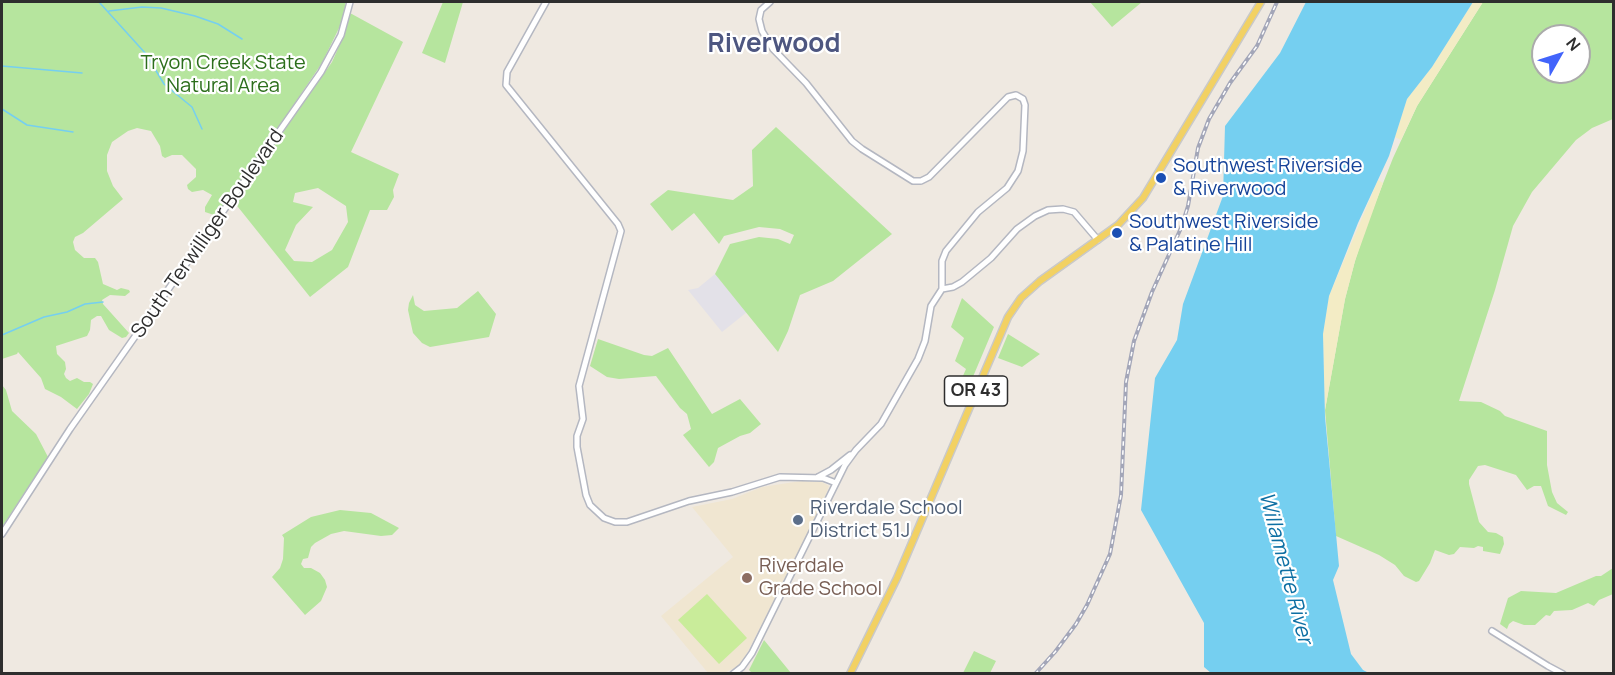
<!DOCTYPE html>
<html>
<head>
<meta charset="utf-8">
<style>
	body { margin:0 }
	#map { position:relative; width:1615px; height:675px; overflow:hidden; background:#efe9e1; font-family:Manrope,sans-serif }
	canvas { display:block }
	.frame { position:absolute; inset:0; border:3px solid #2e2e2e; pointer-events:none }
	.north { position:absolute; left:1531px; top:24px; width:60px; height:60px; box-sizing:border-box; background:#fff; border:2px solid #ababab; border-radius:50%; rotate:51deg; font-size:16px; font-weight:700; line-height:24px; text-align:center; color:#2e2e2e }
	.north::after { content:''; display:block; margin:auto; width:21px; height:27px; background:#4264fb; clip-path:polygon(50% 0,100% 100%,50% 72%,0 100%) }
</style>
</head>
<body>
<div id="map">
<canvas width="1615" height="675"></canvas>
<div class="frame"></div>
<div class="north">N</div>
</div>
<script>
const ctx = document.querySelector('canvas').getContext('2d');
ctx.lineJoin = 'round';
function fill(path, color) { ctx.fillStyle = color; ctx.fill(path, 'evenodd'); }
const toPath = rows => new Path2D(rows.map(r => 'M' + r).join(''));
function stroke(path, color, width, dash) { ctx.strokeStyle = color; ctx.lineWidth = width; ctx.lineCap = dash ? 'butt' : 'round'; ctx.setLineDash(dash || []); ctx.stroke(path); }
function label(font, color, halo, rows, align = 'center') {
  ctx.font = font + ' Manrope,sans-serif'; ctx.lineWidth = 4.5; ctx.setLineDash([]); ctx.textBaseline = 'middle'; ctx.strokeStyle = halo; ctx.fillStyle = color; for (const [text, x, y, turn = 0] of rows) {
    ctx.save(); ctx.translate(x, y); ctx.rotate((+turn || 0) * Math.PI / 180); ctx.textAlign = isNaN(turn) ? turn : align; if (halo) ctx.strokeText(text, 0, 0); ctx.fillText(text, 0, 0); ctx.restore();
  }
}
fill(toPath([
	[715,274,747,312,722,332,688,290,698,288]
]), '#e3e1e8');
fill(toPath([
	[801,481,822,482,829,486,822,506,741,665,724,673,708,673,661,616,733,557,692,507,732,499,762,487]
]), '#f0e6d1');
fill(toPath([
	[2,2,346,2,341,24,322,63,230,199,214,215,205,212,205,207,212,195,203,190,192,192,188,189,187,185,196,177,196,169,182,155,172,155,165,158,162,156,160,146,151,131,137,128,128,131,112,142,107,155,107,171,113,186,123,199,83,233,75,237,73,242,75,250,84,258,95,258,98,262,103,284,117,290,121,288,129,290,130,292,125,296,110,295,102,300,103,304,129,333,126,337,122,338,109,330,101,316,97,316,91,320,90,330,87,336,56,346,57,354,65,362,66,369,64,374,66,378,70,381,77,378,84,382,90,382,93,384,89,394,77,409,61,397,45,389,41,378,18,352,17,354,2,359],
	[443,2,463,2,445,63,422,53],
	[1090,2,1142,2,1112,27],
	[1483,2,1613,2,1613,119,1592,128,1576,140,1532,192,1513,226,1495,290,1459,401,1481,402,1500,411,1505,416,1547,431,1547,465,1552,492,1557,503,1568,512,1566,515,1548,506,1541,486,1534,486,1527,490,1516,475,1485,465,1478,466,1469,480,1469,484,1479,522,1488,532,1496,533,1503,537,1504,544,1500,554,1483,551,1483,547,1478,546,1474,548,1460,547,1454,554,1449,555,1435,550,1430,563,1419,581,1416,582,1404,576,1395,565,1379,555,1336,536,1325,410,1345,299,1355,261,1367,224,1393,158,1417,106],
	[1543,36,1579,36,1579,72,1543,72],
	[350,13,403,42,351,152,399,174,393,190,394,197,387,210,370,210,348,267,310,297,234,202,332,62,340,44],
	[318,188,346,206,348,222,332,250,312,262,294,261,285,250,296,225,313,207,293,202,295,193],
	[776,127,892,234,833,281,800,295,788,331,778,352,715,274,730,244,759,237,778,239,790,244,794,235,780,229,759,227,724,236,719,244,694,213,672,231,650,204,668,190,733,200,753,186,752,150],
	[478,291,496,314,489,337,430,347,422,343,413,333,408,310,409,303,413,295,415,305,424,311,457,308],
	[962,298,994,327,964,398,955,394,966,369,955,361,964,338,951,327],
	[1008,334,1040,354,1022,367,998,358],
	[598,339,644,355,652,356,668,348,712,414,740,399,761,424,750,433,740,436,718,448,714,462,709,467,683,435,691,429,687,414,680,408,656,376,619,379,607,377,590,366],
	[2,385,6,390,12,411,36,434,48,457,2,527],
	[340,510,371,513,399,528,392,535,381,536,344,531,331,534,315,543,311,547,308,558,303,559,301,564,304,568,311,568,320,573,325,580,327,587,321,601,305,615,272,577,280,568,283,559,284,538,282,535,311,517],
	[1613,568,1613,594,1599,600,1594,606,1588,603,1572,610,1554,611,1550,616,1546,615,1535,625,1524,625,1513,621,1509,624,1507,629,1500,624,1508,598,1521,591,1556,593,1596,576,1601,576],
	[764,640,791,673,752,673,749,670],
	[974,651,996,661,990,673,963,673]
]), '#b6e59e');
fill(toPath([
	[1473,2,1483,2,1417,106,1401,140,1395,137,1407,99,1432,67],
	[1378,180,1383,183,1355,261,1345,299,1325,410,1323,334,1329,296]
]), '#f3ecc5');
fill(toPath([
	[707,594,747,638,719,664,678,620]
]), '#c9ec9a');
fill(toPath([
	[1306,2,1473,2,1432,67,1407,99,1389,156,1358,223,1329,296,1323,334,1325,417,1339,566,1333,580,1351,654,1363,670,1369,673,1211,673,1204,667,1204,623,1141,510,1155,378,1177,340,1183,304,1223,196,1225,126,1280,53]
]), '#75cff0');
stroke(toPath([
	[99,2,146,54,164,84,192,107,202,129],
	[109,11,142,7,161,8,195,16,218,24,242,39],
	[2,66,82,73],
	[2,109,27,125,73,132],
	[2,335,44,317,67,312,85,304,103,302]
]), '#75cff0', 1.5);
const secondary = toPath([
	[546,2,507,72,506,85,618,224,621,231,579,386,583,419,577,436,577,447,586,495,590,505,604,518,615,522,627,522,689,501,732,492,780,477,823,478,836,483],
	[770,2,761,10,759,19,762,31,773,49,806,83,852,141,862,149,913,181,921,181,929,177,1008,97,1016,95,1023,99,1025,105,1023,151,1018,171,1007,188,978,212,946,251,942,261,942,289,953,287,962,282,991,258,1017,229,1035,216,1048,210,1063,209,1074,212,1098,240],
	[818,477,831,470,850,455],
	[2,534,70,429,321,72,341,35,350,2],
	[1492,631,1548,666,1563,674],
	[733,674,742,667,752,653,845,465,856,450,881,424,918,359,925,341,931,306,942,289]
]);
const primary = toPath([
	[850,674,897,578,1008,317,1021,298,1040,281,1118,225,1143,198,1261,2]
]);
stroke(secondary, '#b4b7c1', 8);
stroke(primary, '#c9c9c9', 9);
stroke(secondary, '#fff', 5);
stroke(primary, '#f2d163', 6);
const rail = toPath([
	[1035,674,1055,652,1076,624,1087,605,1110,554,1121,495,1126,382,1134,341,1152,292,1181,228,1188,206,1198,148,1209,119,1230,83,1257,46,1277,2]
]);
stroke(rail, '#a3a6b8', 4);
stroke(rail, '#fff', 1.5, [4.5]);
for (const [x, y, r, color] of [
	[1161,178,6,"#1a4fb4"],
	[1117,233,6,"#1a4fb4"],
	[798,520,6,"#5c6f8a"],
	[747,578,6,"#8d6e63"]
]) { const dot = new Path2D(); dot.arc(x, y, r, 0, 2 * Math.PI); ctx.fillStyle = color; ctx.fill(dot); stroke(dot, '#fff', 2); }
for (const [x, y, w] of [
	[976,391,63]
]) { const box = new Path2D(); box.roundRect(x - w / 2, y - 15, w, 30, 4.5); ctx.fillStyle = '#fff'; ctx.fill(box); stroke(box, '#2e2e2e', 1.5); }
label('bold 18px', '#2e2e2e', null, [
	["OR 43",976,391]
]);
label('20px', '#2c6e1b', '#fff', [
	["Tryon Creek State",223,63],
	["Natural Area",223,86]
]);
label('20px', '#164399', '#fff', [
	["Southwest Riverside",1173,166],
	["& Riverwood",1173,189],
	["Southwest Riverside",1129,222],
	["& Palatine Hill",1129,245]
], 'left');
label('20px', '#2e2e2e', '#fff', [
	["South Terwilliger Boulevard",208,234,-55]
]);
label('20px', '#4e5e75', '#fff', [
	["Riverdale School",810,508],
	["District 51J",810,531]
], 'left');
label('20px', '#785e54', '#fff', [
	["Riverdale",759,566],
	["Grade School",759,589]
], 'left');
label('italic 21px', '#0d6fa3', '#fff', [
	["Willamette River",1285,568,75]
]);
label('bold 26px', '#4d5680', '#fff', [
	["Riverwood",774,45]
]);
</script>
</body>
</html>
